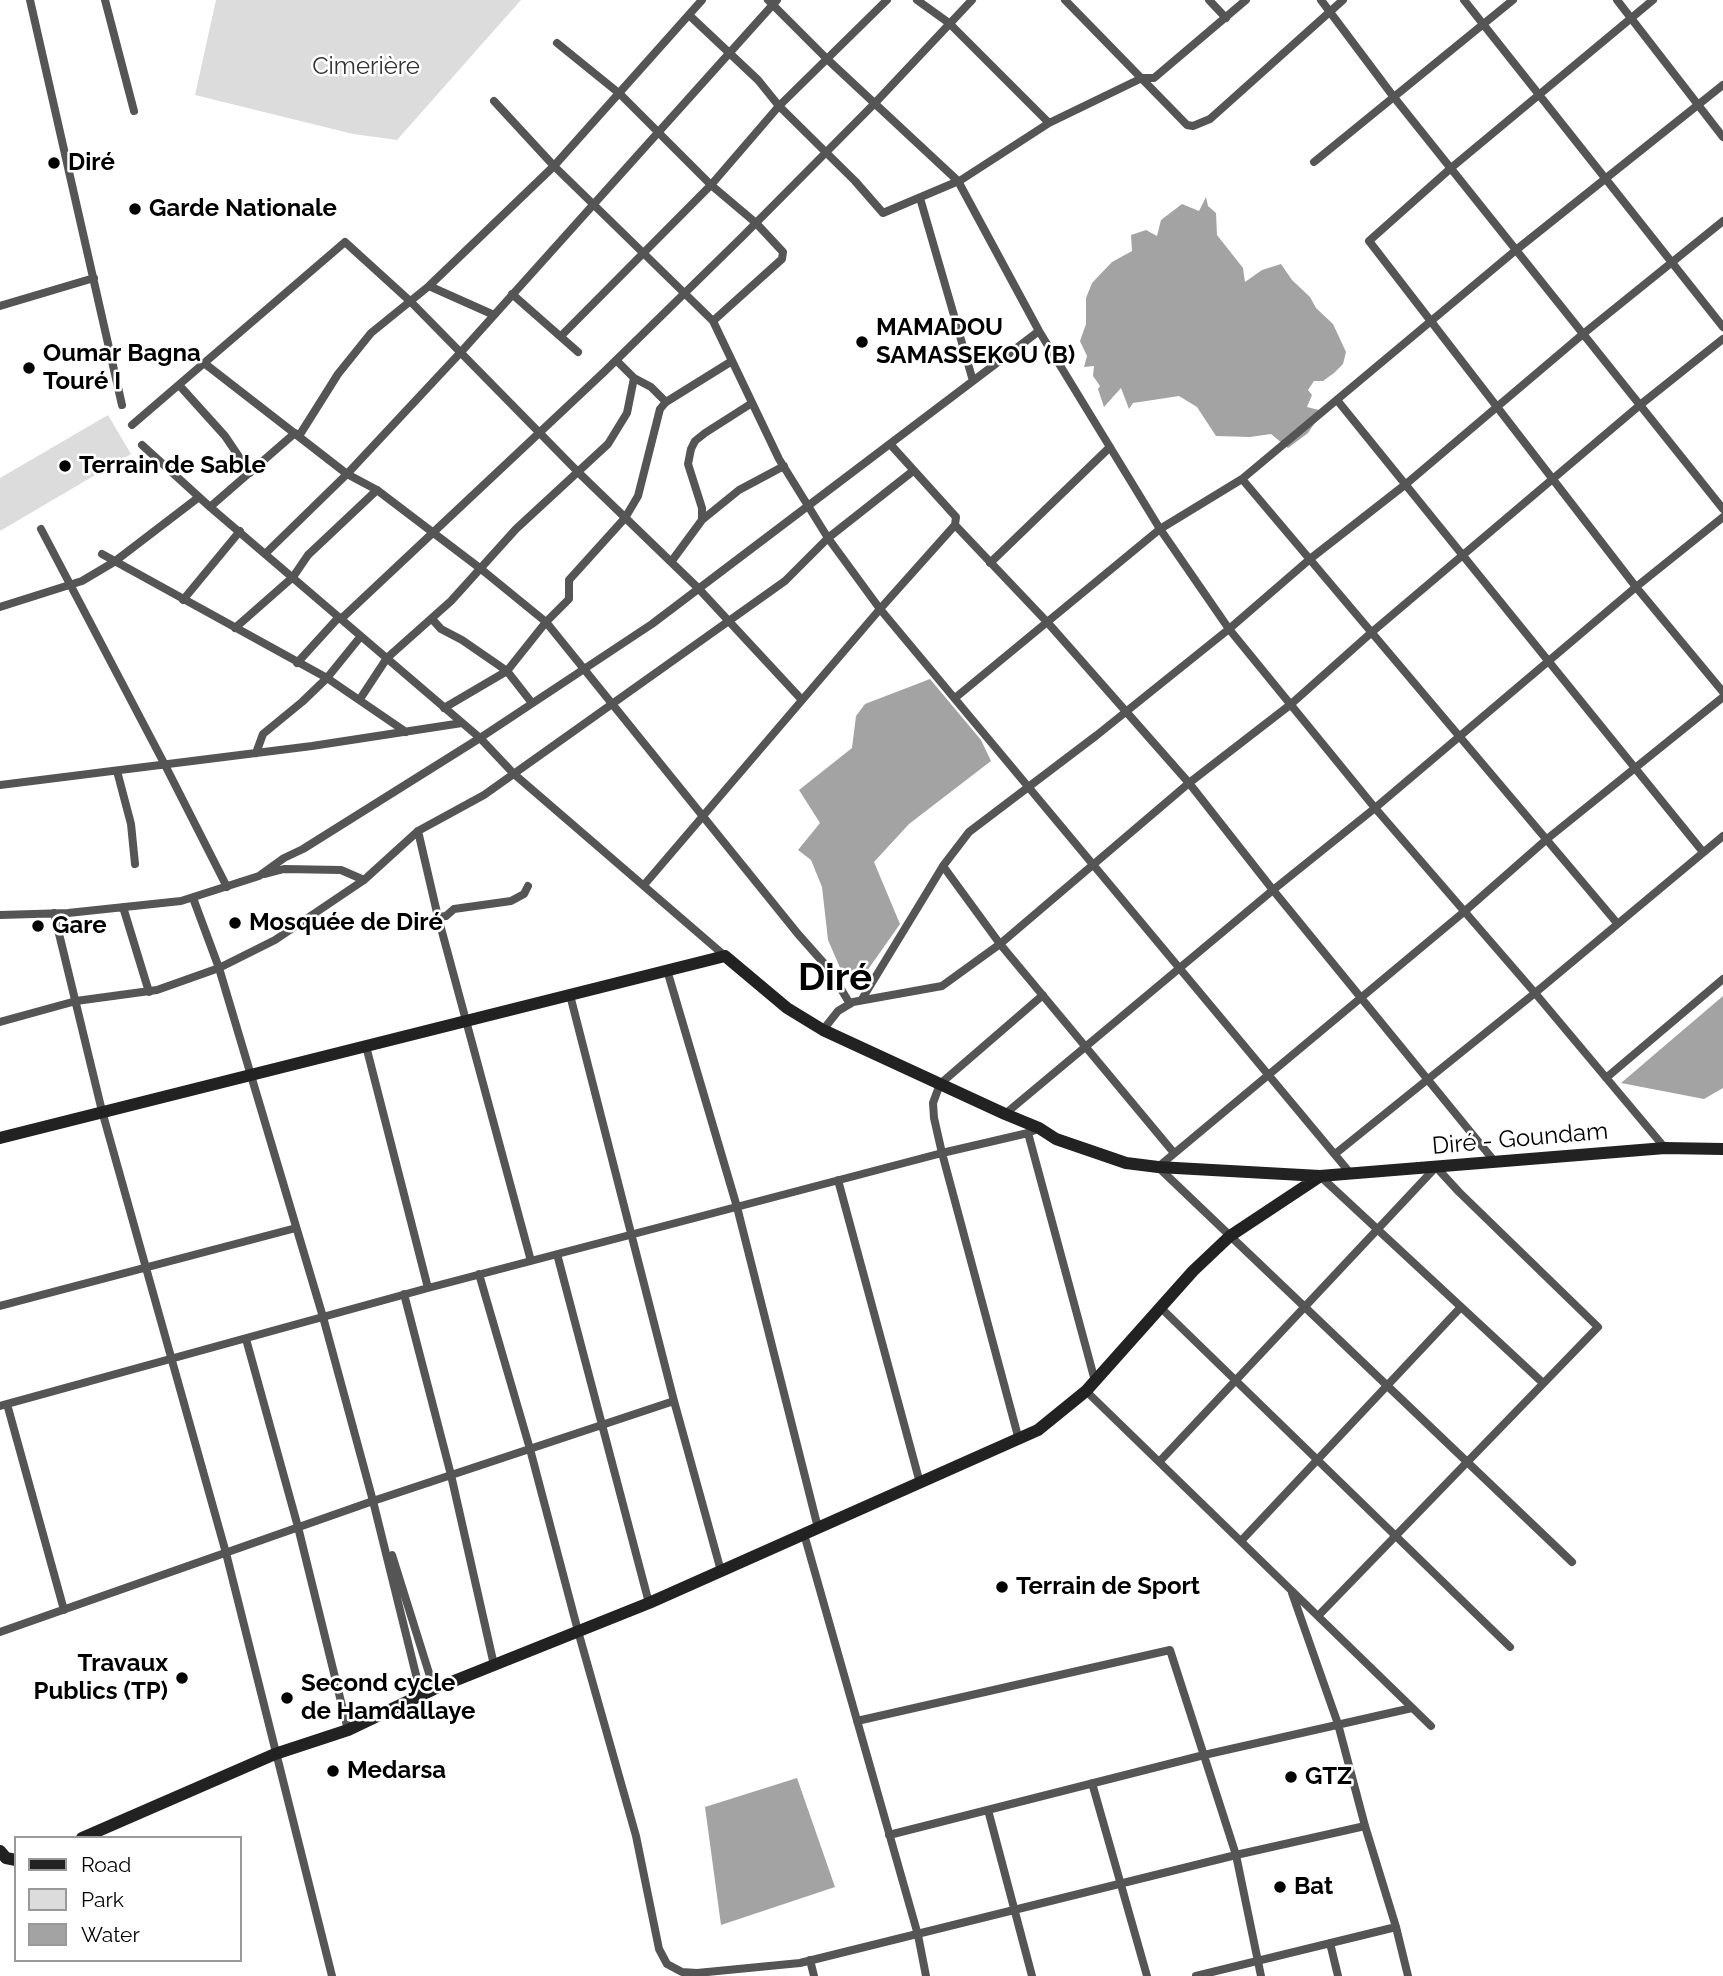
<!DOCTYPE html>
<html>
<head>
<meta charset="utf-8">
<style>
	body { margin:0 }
	#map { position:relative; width:1723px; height:1976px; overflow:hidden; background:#fff; font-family:Raleway,sans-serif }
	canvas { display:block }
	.legend { position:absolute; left:14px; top:1836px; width:228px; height:126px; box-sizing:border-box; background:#fff; border:2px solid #999; margin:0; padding:9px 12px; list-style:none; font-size:21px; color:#000 }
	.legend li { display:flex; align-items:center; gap:14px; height:35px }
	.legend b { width:35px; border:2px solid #999 }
</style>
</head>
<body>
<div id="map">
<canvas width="1723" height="1976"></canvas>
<ul class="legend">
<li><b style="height:9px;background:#222"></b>Road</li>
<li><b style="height:19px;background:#dcdcdc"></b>Park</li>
<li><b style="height:19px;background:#a3a3a3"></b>Water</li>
</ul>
</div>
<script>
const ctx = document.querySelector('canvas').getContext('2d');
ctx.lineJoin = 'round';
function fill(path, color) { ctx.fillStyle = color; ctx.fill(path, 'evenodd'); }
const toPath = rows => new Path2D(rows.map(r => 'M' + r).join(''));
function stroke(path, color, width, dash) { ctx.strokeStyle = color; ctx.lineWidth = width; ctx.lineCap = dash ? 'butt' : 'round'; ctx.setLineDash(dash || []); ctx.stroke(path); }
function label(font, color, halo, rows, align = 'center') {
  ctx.font = font + ' Raleway,sans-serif'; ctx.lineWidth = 5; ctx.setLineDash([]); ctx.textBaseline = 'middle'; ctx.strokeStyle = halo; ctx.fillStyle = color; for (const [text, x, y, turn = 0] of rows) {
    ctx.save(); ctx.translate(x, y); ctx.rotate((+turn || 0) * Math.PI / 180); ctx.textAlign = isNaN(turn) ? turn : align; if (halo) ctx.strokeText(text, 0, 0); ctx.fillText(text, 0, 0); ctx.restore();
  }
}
fill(toPath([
	[216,0,521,0,397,140,353,134,195,95],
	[108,415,131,454,0,531,0,478]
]), '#dcdcdc');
fill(toPath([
	[1206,197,1208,206,1216,213,1217,235,1243,268,1245,282,1262,270,1281,264,1292,280,1310,297,1316,308,1333,324,1346,352,1343,364,1334,373,1323,381,1314,381,1308,390,1312,395,1307,407,1323,411,1308,433,1288,448,1271,434,1250,437,1216,436,1197,407,1179,396,1133,403,1129,409,1121,388,1104,407,1098,389,1100,386,1093,376,1094,366,1084,367,1087,356,1080,341,1086,324,1086,298,1092,283,1112,262,1132,251,1131,235,1146,230,1157,236,1161,220,1182,204,1199,211],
	[930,679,981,740,991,761,909,824,874,862,900,924,862,978,844,977,828,940,822,887,811,860,798,850,820,823,799,790,852,748,856,716,865,704],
	[1723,996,1723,1088,1704,1099,1621,1083],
	[797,1778,835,1887,721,1925,705,1807]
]), '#a3a3a3');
stroke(toPath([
	[30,0,122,405],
	[105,0,134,111],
	[768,0,827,59,958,181,1039,331,1160,529,1229,629,1375,808,1535,993,1665,1148],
	[917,0,949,23,1049,123],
	[1065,0,1187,125,1193,126,1210,119,1343,0],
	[1209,0,1226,18],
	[1321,0,1393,96,1723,509],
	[1464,0,1723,327],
	[1617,0,1723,137],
	[1653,0,1451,168,1369,241,1636,587,1723,692],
	[689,15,758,80,779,106,855,181,883,213,961,180,1049,123,1142,78,1154,78,1246,0],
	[557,43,620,94,711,185,756,223,783,252,782,259,713,321],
	[494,101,554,166,713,321,779,459,828,538,880,609,1351,1174],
	[1314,162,1513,0],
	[920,198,973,381],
	[429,286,494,315],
	[512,294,578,352],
	[0,306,94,278],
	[561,336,711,185,779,106,887,0],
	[616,360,634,378,651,387,666,402],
	[204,363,347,474,377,490,481,569,546,622,798,934,829,969,850,1004],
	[179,385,225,436,250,473],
	[1337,400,1703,852],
	[132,425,345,242,411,302,579,473,699,589,802,700],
	[299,436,338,374,371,333,429,286,554,166,702,0],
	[142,445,210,507,480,738,514,774,725,956],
	[1242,479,1617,923],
	[210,507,295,433],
	[702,520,739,490,784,466],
	[955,525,1048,623,1189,783,1273,890,1495,1162],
	[41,529,165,765,227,887],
	[266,553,347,474,461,352,777,0],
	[102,554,327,678,406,732],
	[671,562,702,520,702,508,688,464,691,449,695,441,705,433,752,403],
	[990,563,1110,447],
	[183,600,240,531],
	[0,607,82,581,114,562,199,497],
	[341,619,604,372,742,237,875,103,972,0],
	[432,619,441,629,462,640,507,671,532,703],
	[235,628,293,577,308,555,377,490],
	[297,663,339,617],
	[955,698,1160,529,1242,479,1516,250,1723,85],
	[360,699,387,658,451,601,516,529,608,444,627,413,634,378],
	[444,708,507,671,546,622,569,599,569,580,625,518,638,496,660,409,666,402,732,361],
	[256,753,263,734,302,702,327,678,361,636],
	[117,771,131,824,135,864],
	[0,785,312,746,462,723],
	[418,831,438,917,531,1261],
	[943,866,1000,944,1174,1153],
	[265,874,284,869,341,870,364,880],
	[644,885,880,609,955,525,956,517,890,444],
	[193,898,219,968,323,1317,373,1501,421,1695],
	[123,907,149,992],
	[54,913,102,1111,226,1553,332,1976],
	[0,915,68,913,181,901,259,876,284,858,303,849,480,738,652,624,1039,331],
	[438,917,446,916,454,909,511,901,524,894,528,886],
	[667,970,737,1207,818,1528],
	[570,995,674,1401,721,1571],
	[862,999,943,866,969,832,1097,735,1229,629,1310,559,1406,484,1583,334,1723,221],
	[0,1022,76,1001,157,990,219,968,275,940,364,880,418,831,484,795,785,581,828,538,913,471],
	[823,1030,838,1011,853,1002,942,986,1000,944,1189,783,1290,705,1372,632,1640,405,1723,339],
	[366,1046,428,1288],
	[1606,1078,1723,979],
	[1005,1114,1273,890,1375,808,1636,587,1723,517],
	[1028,1133,1095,1381],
	[1335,1154,1535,993,1723,836],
	[1320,1176,1543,1383],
	[838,1180,920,1483],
	[557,1254,649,1603],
	[479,1274,530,1449,578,1631,636,1836,659,1949,667,1964,682,1972,697,1973,800,1963,1236,1855,1365,1826],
	[404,1294,451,1475,494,1665],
	[0,1306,296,1228],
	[1160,1307,1510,1647],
	[246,1339,298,1527,348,1730],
	[1086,1391,1431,1726],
	[7,1404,64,1610],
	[0,1406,428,1288,942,1153,1028,1133,1039,1128],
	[1019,1440,942,1153,934,1118,933,1103,940,1084,1043,995],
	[1160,1461,1436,1167,1459,1192,1598,1327,1318,1616],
	[804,1534,918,1935,926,1976],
	[1241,1541,1461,1307],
	[392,1555,434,1689],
	[1572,1562,1158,1167,1465,911,1547,839,1723,697],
	[1292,1593,1338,1724,1365,1826,1396,1927,1408,1976],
	[0,1632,373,1501,674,1401],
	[857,1721,1170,1650,1236,1855,1261,1976],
	[1092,1783,1147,1976],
	[988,1810,1032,1976],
	[889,1835,1204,1755,1412,1708],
	[1330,1943,1338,1976],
	[810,1960,814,1976],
	[1196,1976,1396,1927]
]), '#555', 8);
stroke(toPath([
	[0,1138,725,956,787,1008,823,1030,1005,1114,1039,1128,1056,1139,1126,1163,1158,1167,1320,1176,1665,1148,1723,1149],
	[82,1838,275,1754,348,1730,434,1689,649,1603,1038,1430,1086,1391,1193,1271,1230,1236,1319,1177],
	[0,1851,6,1858,16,1860]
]), '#222', 12);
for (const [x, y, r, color] of [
	[54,163,7,"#000"],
	[135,209,7,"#000"],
	[862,342,7,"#000"],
	[29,368,7,"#000"],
	[65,466,7,"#000"],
	[235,923,7,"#000"],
	[38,926,7,"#000"],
	[1002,1587,7,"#000"],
	[182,1678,7,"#000"],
	[287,1698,7,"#000"],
	[333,1771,7,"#000"],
	[1291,1777,7,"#000"],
	[1280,1887,7,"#000"]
]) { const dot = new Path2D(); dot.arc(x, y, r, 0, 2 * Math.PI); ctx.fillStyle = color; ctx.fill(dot); stroke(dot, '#fff', 2.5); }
label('24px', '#333', '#fff', [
	["Cimerière",366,67]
]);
label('bold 24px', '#000', '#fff', [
	["Diré",68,163],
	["Garde Nationale",149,209],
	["MAMADOU",876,328],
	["SAMASSEKOU (B)",876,356],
	["Oumar Bagna",43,354],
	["Touré I",43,382],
	["Terrain de Sable",79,466],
	["Mosquée de Diré",249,923],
	["Gare",52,926],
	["Terrain de Sport",1016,1587],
	["Travaux",168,1664,"right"],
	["Publics (TP)",168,1692,"right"],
	["Second cycle",301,1684],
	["de Hamdallaye",301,1712],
	["Medarsa",347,1771],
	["GTZ",1305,1777],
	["Bat",1294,1887]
], 'left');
label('24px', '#000', '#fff', [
	["Diré - Goundam",1520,1139,-5]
]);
label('bold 38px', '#000', '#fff', [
	["Diré",835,979]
]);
</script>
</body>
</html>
